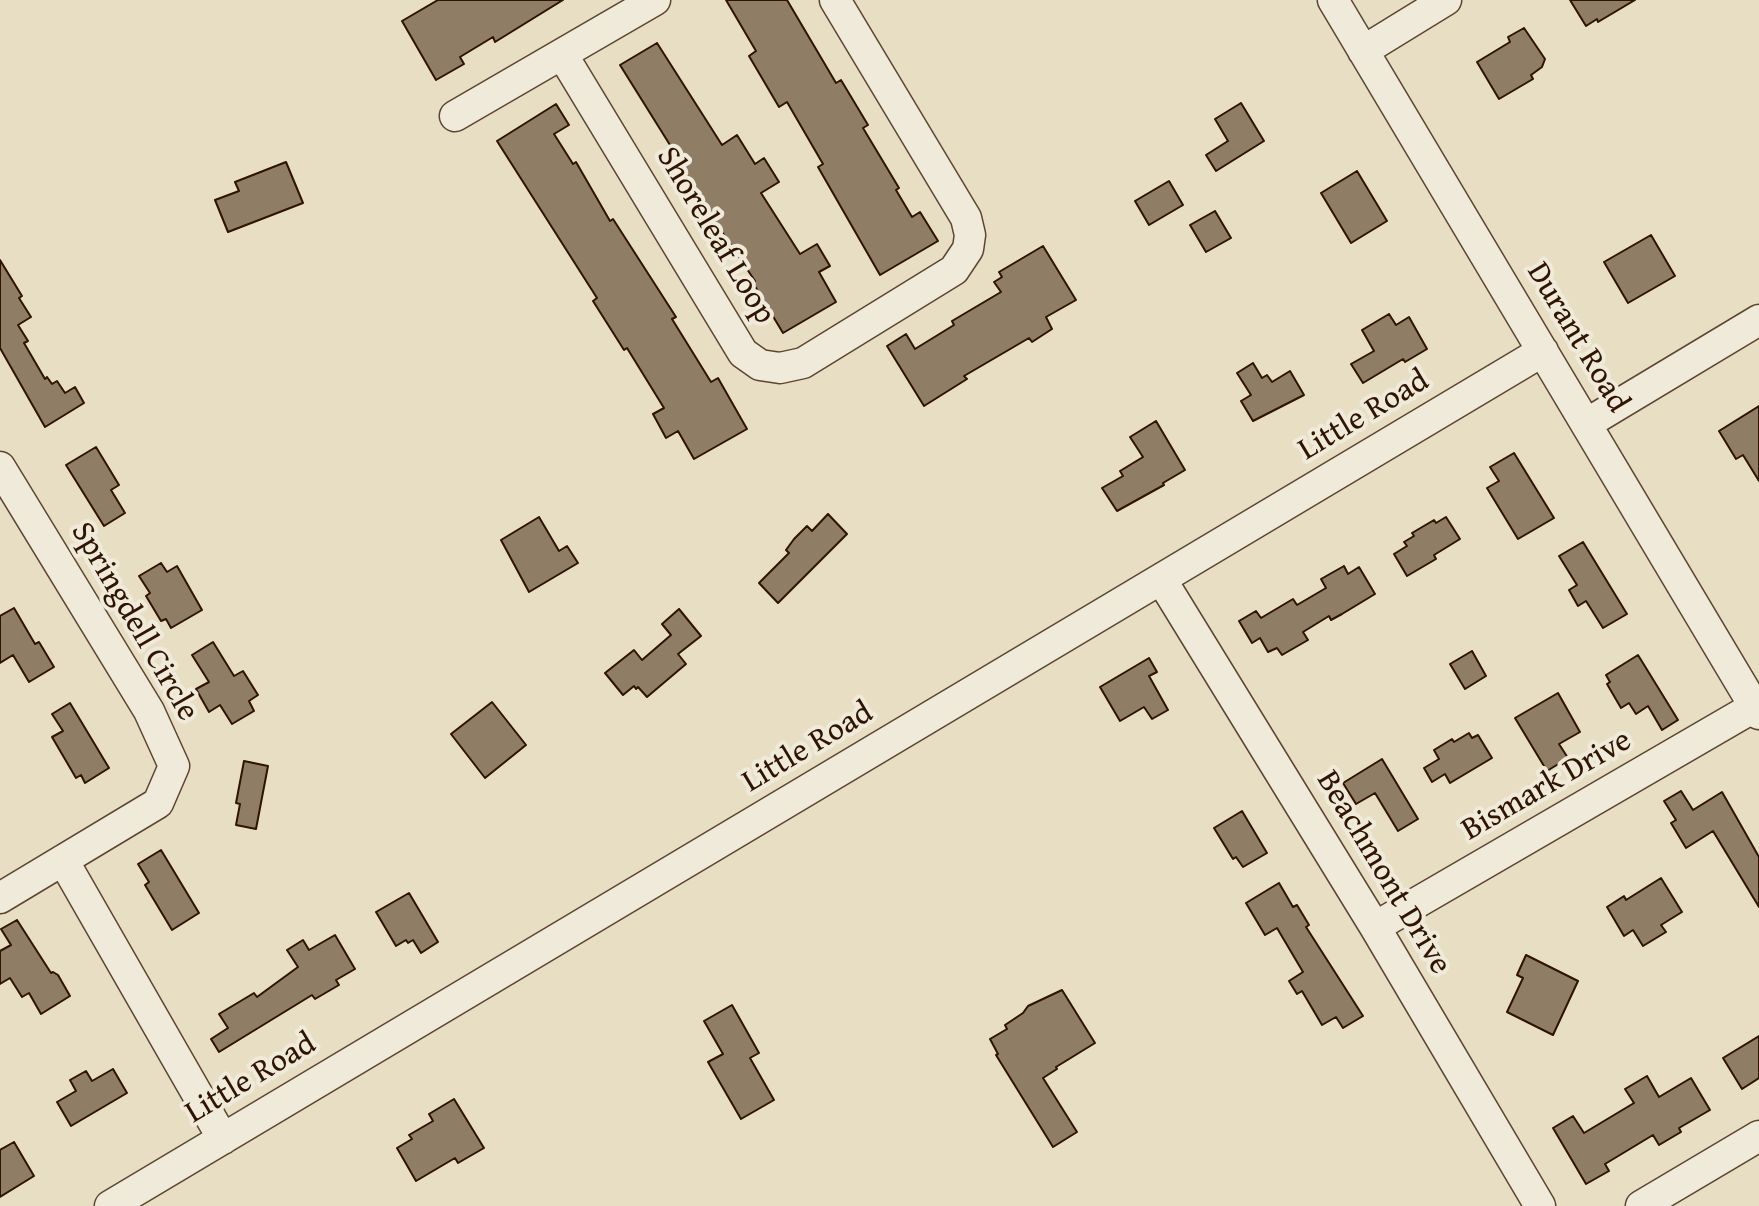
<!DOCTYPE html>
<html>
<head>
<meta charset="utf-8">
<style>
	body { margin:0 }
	canvas { display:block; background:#e7dec4 }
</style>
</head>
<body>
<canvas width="1759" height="1206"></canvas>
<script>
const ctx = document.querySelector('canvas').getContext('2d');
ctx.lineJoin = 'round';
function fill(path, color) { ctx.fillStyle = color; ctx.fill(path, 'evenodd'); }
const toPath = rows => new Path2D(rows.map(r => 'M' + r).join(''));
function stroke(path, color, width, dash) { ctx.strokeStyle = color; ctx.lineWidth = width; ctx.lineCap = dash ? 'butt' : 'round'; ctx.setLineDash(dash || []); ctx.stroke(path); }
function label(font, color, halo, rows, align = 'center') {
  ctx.font = font + ' "Gentium Book Plus",serif'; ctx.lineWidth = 8; ctx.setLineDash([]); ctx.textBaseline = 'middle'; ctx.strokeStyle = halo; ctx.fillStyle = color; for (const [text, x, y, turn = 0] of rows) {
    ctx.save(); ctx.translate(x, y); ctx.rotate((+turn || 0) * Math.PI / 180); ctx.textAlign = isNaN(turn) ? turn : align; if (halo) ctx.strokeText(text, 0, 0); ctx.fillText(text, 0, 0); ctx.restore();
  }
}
const building = toPath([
	[438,0,563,0,495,42,493,37,460,57,464,64,436,80,402,21,438,0],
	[726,0,787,0,836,83,841,80,868,125,863,128,899,188,896,190,912,217,920,212,938,241,880,275,818,167,823,164,787,102,779,107,749,56,756,51,726,0],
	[1570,0,1635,0,1598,22,1597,19,1586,26,1570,0],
	[1524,28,1545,59,1542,67,1531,75,1533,79,1499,99,1477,62,1510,42,1508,37,1524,28],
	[657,43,722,145,737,135,755,164,764,158,779,182,761,193,800,254,817,244,830,266,819,272,836,302,783,333,753,283,755,281,681,171,685,169,620,65,657,43],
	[1241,103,1264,141,1216,171,1206,155,1228,141,1215,119,1241,103],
	[556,104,569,125,554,134,573,164,576,162,610,221,613,219,676,317,672,319,711,382,718,378,747,429,694,459,678,431,666,438,653,414,664,408,627,348,624,350,593,301,597,298,497,141,556,104],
	[286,162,303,203,228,232,215,200,239,191,235,182,286,162],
	[1357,171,1387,221,1351,243,1321,193,1357,171],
	[1169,181,1183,205,1149,225,1135,201,1169,181],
	[1215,211,1231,238,1206,252,1190,225,1215,211],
	[1651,235,1675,276,1628,303,1604,262,1651,235],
	[1043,246,1076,300,1046,317,1052,329,1032,342,1029,338,964,376,967,379,924,406,887,346,906,334,915,349,954,325,952,321,1001,292,994,282,1002,277,999,272,1043,246],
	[0,260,22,296,19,298,31,317,18,325,28,341,24,343,45,379,47,377,52,384,57,381,65,393,75,387,84,403,45,427,0,348,0,260],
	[1389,314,1396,325,1409,317,1427,349,1405,362,1403,359,1363,383,1351,364,1374,351,1362,330,1389,314],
	[1253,363,1262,378,1267,375,1272,382,1290,371,1304,395,1253,421,1241,401,1251,395,1237,373,1253,363],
	[1759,406,1759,481,1743,455,1736,459,1719,431,1759,406],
	[1156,421,1185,470,1163,483,1164,485,1117,511,1102,488,1123,476,1120,471,1143,457,1130,437,1156,421],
	[96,447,119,485,111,490,125,513,104,526,66,465,96,447],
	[1514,453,1554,518,1518,539,1487,488,1499,481,1490,467,1514,453],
	[828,514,847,534,778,603,759,583,789,553,786,550,794,539,807,526,812,531,828,514],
	[539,517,559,551,567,546,578,563,529,592,501,540,539,517],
	[1446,517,1460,539,1434,555,1436,559,1407,576,1394,554,1407,546,1404,542,1414,536,1412,533,1434,520,1436,523,1446,517],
	[1583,542,1627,614,1603,628,1586,601,1578,606,1569,590,1577,585,1559,556,1583,542],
	[161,563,167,572,177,566,202,610,171,628,166,619,161,621,146,596,150,593,139,576,161,563],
	[1344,566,1348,574,1359,567,1375,594,1342,614,1331,620,1329,616,1303,632,1308,640,1282,655,1277,648,1268,652,1260,638,1252,643,1239,621,1256,611,1261,618,1293,599,1297,605,1326,588,1321,579,1344,566],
	[14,608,35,644,39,642,54,667,29,682,13,655,0,663,0,616,14,608],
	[679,609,701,636,678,654,686,664,647,697,638,687,636,689,634,686,623,695,605,673,634,650,642,660,671,635,662,624,679,609],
	[213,642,234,676,243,671,258,695,249,701,254,711,232,724,220,705,209,712,196,689,209,682,192,655,213,642],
	[1472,651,1486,676,1465,689,1450,664,1472,651],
	[1638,655,1678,720,1662,730,1648,706,1636,714,1629,703,1621,708,1607,684,1610,682,1606,675,1638,655],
	[1149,658,1157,672,1149,676,1168,710,1152,719,1144,707,1120,721,1100,687,1149,658],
	[1558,693,1580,732,1559,744,1568,758,1547,771,1515,718,1558,693],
	[492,702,526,745,485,778,451,734,492,702],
	[70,703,109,768,85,783,81,775,76,778,52,737,63,731,52,714,70,703],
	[1469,733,1472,738,1478,735,1492,758,1450,783,1445,774,1432,782,1424,768,1439,759,1434,750,1452,739,1454,742,1469,733],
	[1382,759,1418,819,1398,831,1375,793,1356,804,1343,783,1382,759],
	[244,761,268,766,256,829,236,825,240,804,236,803,244,761],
	[1681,791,1693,810,1722,792,1759,857,1759,907,1713,831,1686,848,1671,823,1676,820,1664,801,1681,791],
	[1242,811,1267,853,1243,867,1236,857,1233,859,1214,828,1242,811],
	[161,850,199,913,172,930,145,885,149,882,138,864,161,850],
	[1661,878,1682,912,1661,925,1666,932,1643,946,1633,930,1624,936,1607,907,1624,896,1626,900,1661,878],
	[1279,883,1293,907,1297,905,1309,925,1306,927,1363,1016,1343,1028,1336,1017,1322,1025,1302,991,1297,994,1289,981,1303,972,1277,928,1265,935,1246,903,1279,883],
	[409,893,438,942,421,953,413,940,408,943,406,940,396,946,376,912,409,893],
	[17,920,51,973,53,972,58,975,70,996,41,1014,29,993,22,997,10,978,0,984,0,951,11,945,1,929,17,920],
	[335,935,355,969,336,980,339,985,315,999,312,995,219,1052,211,1039,228,1028,219,1014,254,993,257,997,298,967,287,950,303,940,309,950,335,935],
	[1526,955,1578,981,1553,1035,1507,1012,1523,978,1517,975,1526,955],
	[1062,990,1095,1043,1056,1067,1057,1069,1043,1078,1077,1132,1053,1147,996,1055,998,1054,990,1039,1007,1029,1005,1025,1023,1013,1028,1006,1062,990],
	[732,1005,759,1053,750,1058,774,1100,741,1119,708,1062,723,1054,704,1021,732,1005],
	[1759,1036,1759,1078,1742,1089,1723,1058,1759,1036],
	[113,1069,127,1093,71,1126,57,1102,76,1091,70,1080,86,1071,92,1081,113,1069],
	[1647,1076,1659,1097,1691,1078,1710,1110,1679,1128,1681,1132,1659,1145,1653,1135,1605,1164,1609,1171,1586,1184,1553,1128,1573,1116,1584,1133,1634,1103,1625,1089,1647,1076],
	[454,1099,484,1148,458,1163,455,1158,416,1181,397,1148,412,1139,409,1135,433,1121,429,1114,454,1099],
	[14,1142,34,1176,0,1197,0,1150,14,1142]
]);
fill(building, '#8f7d66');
stroke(building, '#2f1400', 2);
const minor = toPath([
	[1333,0,1759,714],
	[1363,51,1446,0],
	[562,54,743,353,760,365,780,368,803,363,954,270,968,249,970,235,966,218,835,0],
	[455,116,655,0],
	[1586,424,1759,320],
	[0,467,149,711,174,766,158,803,0,898],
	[1161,579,1375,927,1540,1206],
	[63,860,223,1139],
	[1375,927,1754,707],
	[110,1206,1543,351],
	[1641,1206,1759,1136]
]);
stroke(minor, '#5d4631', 33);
stroke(minor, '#efead9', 30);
label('32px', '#2f1400', '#efead9', [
	["Shoreleaf Loop",715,236,59],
	["Durant Road",1577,338,59],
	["Little Road",1364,416,-31],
	["Springdell Circle",134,622,60],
	["Little Road",808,748,-31],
	["Bismark Drive",1547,786,-30],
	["Beachmont Drive",1383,873,59],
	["Little Road",251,1079,-31]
]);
</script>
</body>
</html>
